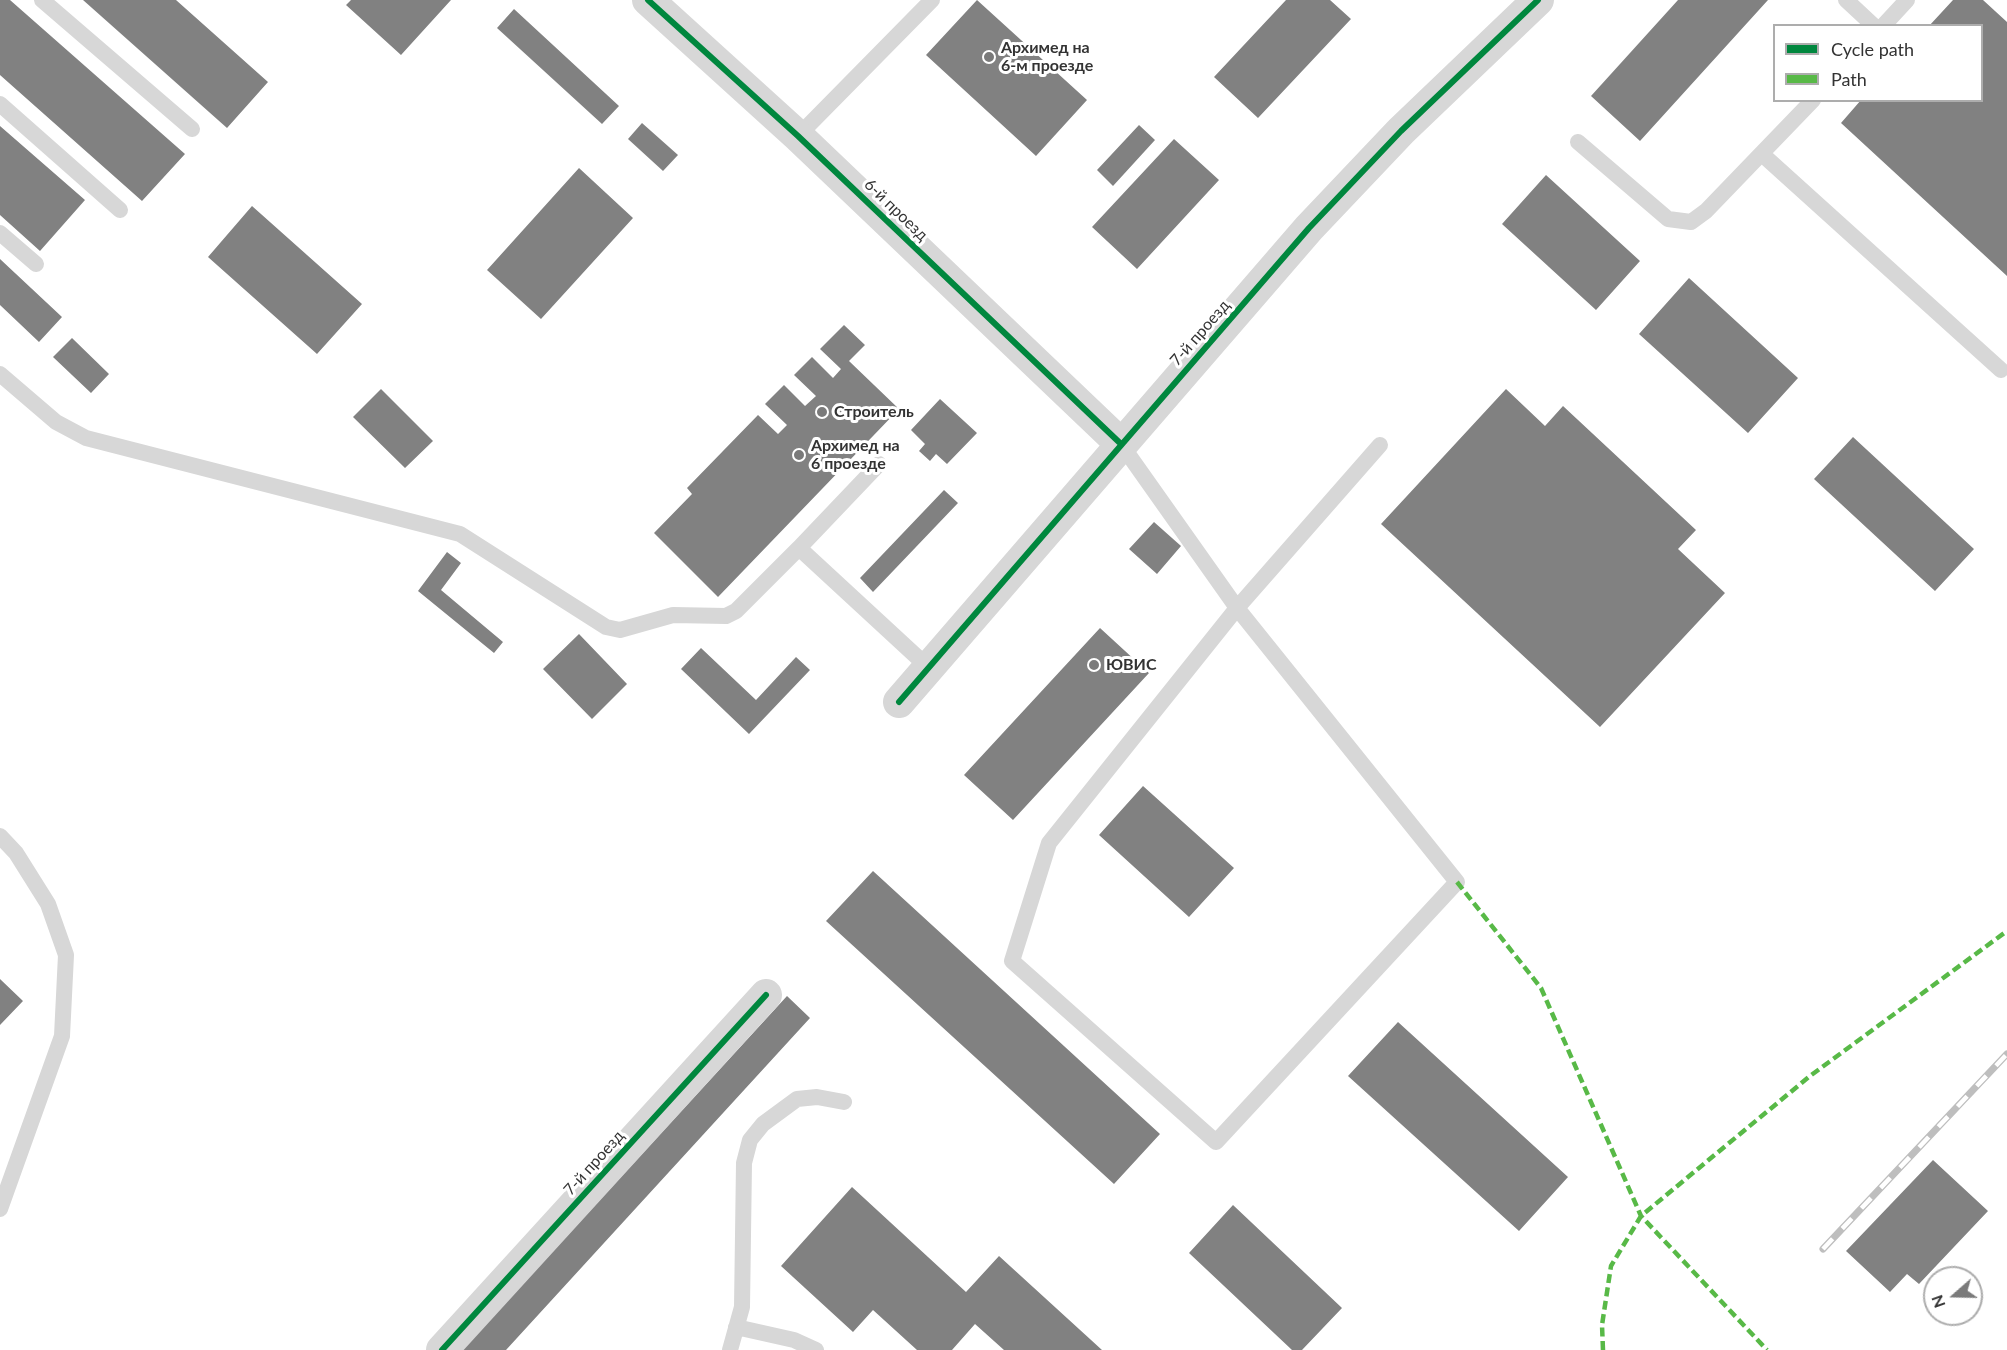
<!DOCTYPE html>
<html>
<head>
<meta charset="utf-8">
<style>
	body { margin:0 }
	#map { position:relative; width:2007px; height:1350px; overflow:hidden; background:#fff; font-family:Lato,sans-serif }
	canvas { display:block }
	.legend { position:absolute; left:1773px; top:24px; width:210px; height:78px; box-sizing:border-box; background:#fff; border:2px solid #adadad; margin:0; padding:8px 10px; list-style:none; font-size:18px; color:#333 }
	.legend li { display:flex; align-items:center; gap:12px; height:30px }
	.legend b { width:30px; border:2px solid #adadad }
	.north { position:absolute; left:1923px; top:1266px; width:60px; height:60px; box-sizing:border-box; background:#fff; border:2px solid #adadad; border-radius:50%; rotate:250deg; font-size:16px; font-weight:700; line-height:24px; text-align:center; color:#333 }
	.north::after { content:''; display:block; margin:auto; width:21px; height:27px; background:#7a7a7a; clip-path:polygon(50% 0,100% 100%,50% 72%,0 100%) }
</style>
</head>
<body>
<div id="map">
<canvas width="2007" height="1350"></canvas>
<ul class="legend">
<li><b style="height:8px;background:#00873e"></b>Cycle path</li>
<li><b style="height:8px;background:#58b947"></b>Path</li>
</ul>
<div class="north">N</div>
</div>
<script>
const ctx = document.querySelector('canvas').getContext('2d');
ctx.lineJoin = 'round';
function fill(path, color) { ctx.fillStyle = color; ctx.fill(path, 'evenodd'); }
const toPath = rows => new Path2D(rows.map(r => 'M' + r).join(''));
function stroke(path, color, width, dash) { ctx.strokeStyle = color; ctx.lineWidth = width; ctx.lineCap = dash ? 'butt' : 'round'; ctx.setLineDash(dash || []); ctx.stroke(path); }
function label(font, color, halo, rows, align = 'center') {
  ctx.font = font + ' Lato,sans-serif'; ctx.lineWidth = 6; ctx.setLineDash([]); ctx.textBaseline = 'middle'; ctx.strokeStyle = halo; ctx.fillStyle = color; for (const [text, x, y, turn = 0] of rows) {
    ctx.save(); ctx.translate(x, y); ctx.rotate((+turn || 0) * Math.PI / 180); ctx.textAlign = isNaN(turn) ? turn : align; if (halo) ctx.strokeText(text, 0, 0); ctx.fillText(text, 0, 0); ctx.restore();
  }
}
fill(toPath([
	[0,0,10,0,185,154,142,201,0,75],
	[83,0,176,0,268,82,227,128],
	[351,0,451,0,401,55,346,5],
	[977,0,1087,100,1036,156,926,55],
	[1286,0,1330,0,1351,19,1258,118,1214,77],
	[1678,0,1768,0,1640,141,1591,96],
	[1953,0,1983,0,2007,22,2007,276,1841,123,1861,100,1982,100,1982,26,1929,26],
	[514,9,619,106,602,124,497,28],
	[642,123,678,155,663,171,628,139],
	[1139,125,1155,140,1113,186,1097,170],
	[0,126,85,200,40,251,0,215],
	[1174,139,1219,180,1137,269,1092,227],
	[579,168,633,218,541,319,487,270],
	[1546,175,1640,261,1596,310,1502,224],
	[252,206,362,304,317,354,208,257],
	[0,259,62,317,39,342,0,305],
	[1689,278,1798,378,1748,433,1639,334],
	[844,325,865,345,849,361,899,409,718,597,654,533,692,494,687,488,758,415,778,434,787,425,765,404,784,385,805,406,816,396,794,375,812,357,833,378,841,369,820,349],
	[72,338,109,374,91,393,53,357],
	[381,389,433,441,405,468,353,417],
	[1506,389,1545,426,1563,406,1696,530,1678,549,1725,593,1600,727,1381,524],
	[940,399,977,433,947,464,936,454,930,461,919,451,925,444,911,430],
	[1853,437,1974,549,1935,591,1814,479],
	[944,490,958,503,873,592,860,578],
	[1154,522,1181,546,1157,574,1129,549],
	[447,552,461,563,441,590,503,642,494,653,418,591],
	[1100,628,1149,673,1013,820,964,775],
	[579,634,627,684,592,719,543,669],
	[701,648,756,700,796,657,810,670,749,734,681,669],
	[1143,786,1234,868,1189,917,1099,835],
	[873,871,1160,1134,1114,1184,826,921],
	[0,979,23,1001,0,1025],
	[787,996,810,1018,506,1350,462,1350],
	[1398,1022,1568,1177,1519,1231,1348,1076],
	[1933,1160,1988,1211,1919,1284,1907,1274,1890,1292,1846,1251],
	[852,1187,966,1292,999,1256,1102,1350,1004,1350,975,1324,952,1350,917,1350,873,1310,853,1332,781,1266],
	[1233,1205,1342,1308,1302,1350,1292,1350,1189,1253]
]), '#818181');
stroke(toPath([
	[42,0,192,129],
	[1846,0,1874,26],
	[1883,26,1907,0],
	[0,104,120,210],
	[798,136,932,0],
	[1578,142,1668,219,1691,222,1706,211,1813,100],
	[1763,155,2001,370],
	[0,233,36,264],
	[0,374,56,422,86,438,460,534,606,627,620,630,673,615,726,616,736,611,799,548],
	[1121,444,1237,608,1457,882,1216,1142,1012,961,1049,843,1237,608,1380,445],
	[879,464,799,548,929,668],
	[0,836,16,853,48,904,66,955,62,1036,0,1209],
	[736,1327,794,1340,816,1350],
	[730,1350,742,1307,744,1163,750,1140,763,1124,797,1099,817,1097,844,1102]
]), '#d7d7d7', 16);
stroke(toPath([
	[648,0,798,136,1121,444],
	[899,702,1309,228,1401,131,1538,0],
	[442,1350,766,995]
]), '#d7d7d7', 32);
const rail = toPath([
	[1823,1249,2007,1054]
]);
stroke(rail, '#bebebe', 7);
stroke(rail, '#fff', 4.5, [14]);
stroke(toPath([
	[1457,882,1541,988,1641,1216,1767,1350],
	[1603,1350,1602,1325,1611,1266,1641,1216,1810,1076,2007,931]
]), '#58b947', 4.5, [9, 4.5]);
stroke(toPath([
	[648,0,798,136,1121,444],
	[899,702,1309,228,1401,131,1538,0],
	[442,1350,766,995]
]), '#00873e', 6);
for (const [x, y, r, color] of [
	[989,57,6,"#7a7a7a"],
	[822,412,6,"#7a7a7a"],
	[799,455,6,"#7a7a7a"],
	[1094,665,6,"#7a7a7a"]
]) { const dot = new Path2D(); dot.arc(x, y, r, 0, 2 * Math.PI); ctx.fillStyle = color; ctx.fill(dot); stroke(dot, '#fff', 2); }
label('bold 16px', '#333', '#fff', [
	["Архимед на",1001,48],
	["6-м проезде",1001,66],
	["Строитель",834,412],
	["Архимед на",811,446],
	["6 проезде",811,464],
	["ЮВИС",1106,665]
], 'left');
label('16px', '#333', '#fff', [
	["6-й проезд",896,210,44],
	["7-й проезд",1200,333,-49],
	["7-й проезд",594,1163,-48]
]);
</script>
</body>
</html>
